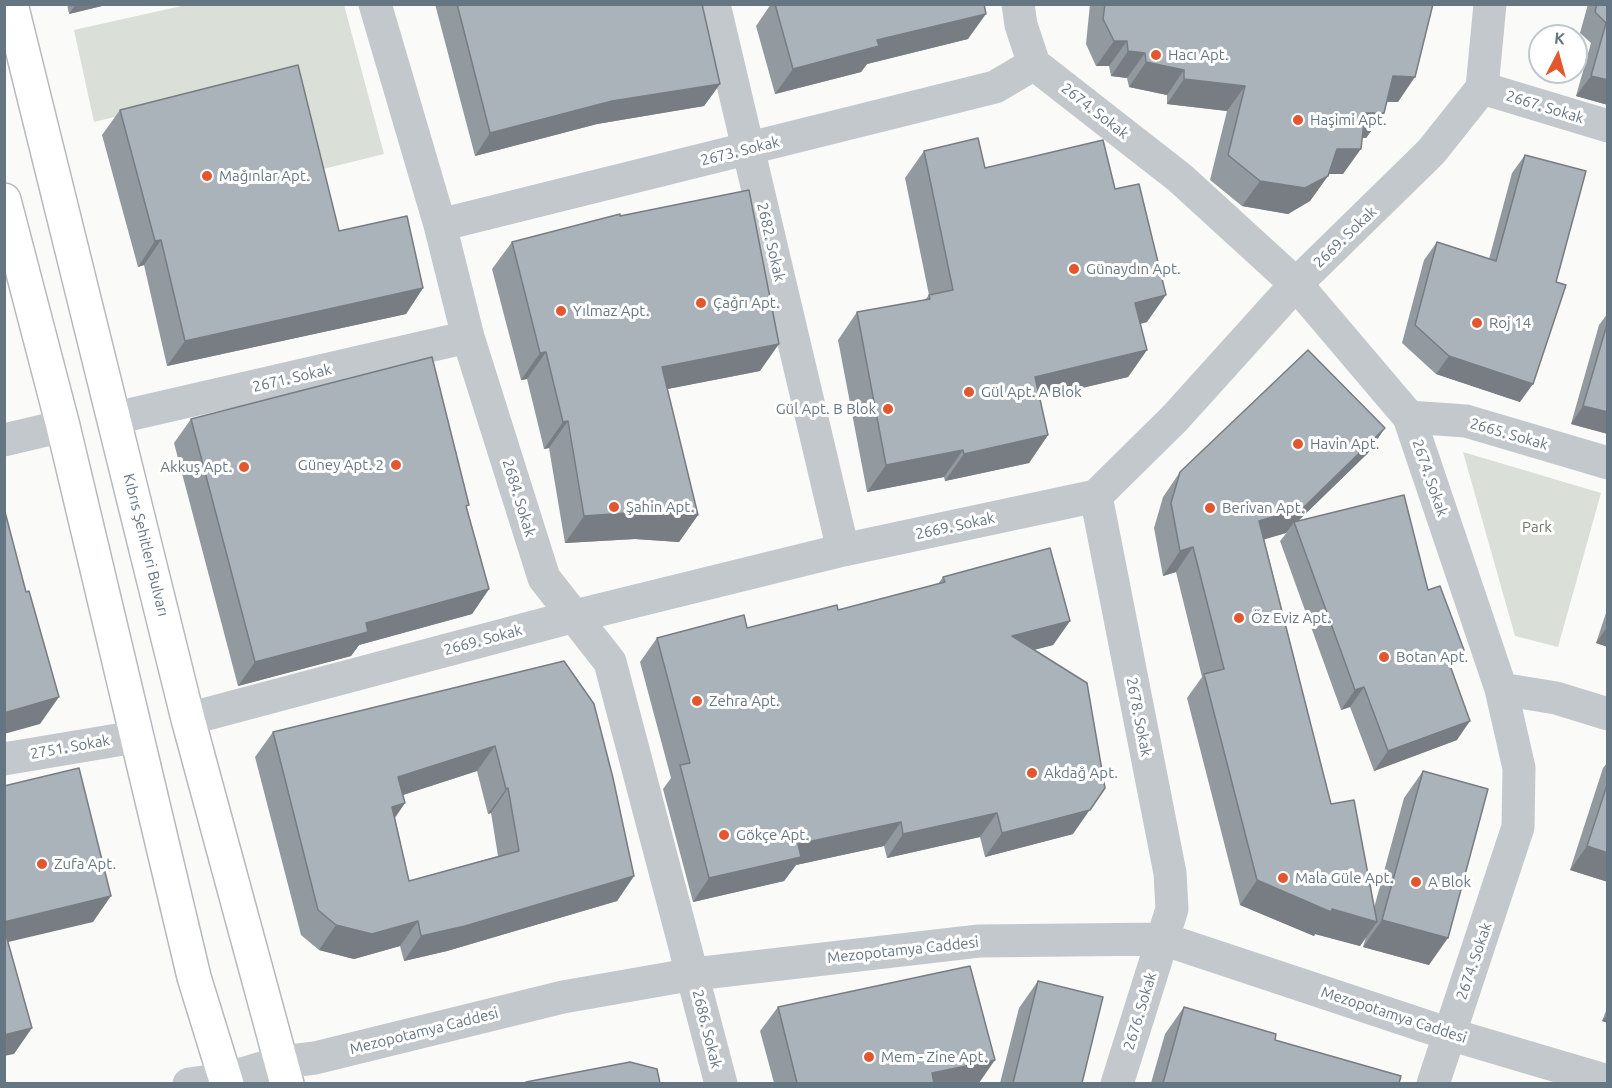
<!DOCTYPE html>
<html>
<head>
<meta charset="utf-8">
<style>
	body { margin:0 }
	#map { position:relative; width:1612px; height:1088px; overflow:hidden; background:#fafaf8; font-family:Ubuntu,sans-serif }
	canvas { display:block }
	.frame { position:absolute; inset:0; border:6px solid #657683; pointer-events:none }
	.north { position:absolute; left:1528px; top:24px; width:60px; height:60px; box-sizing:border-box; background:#fff; border:2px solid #c1c8cd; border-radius:50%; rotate:6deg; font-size:16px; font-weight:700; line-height:24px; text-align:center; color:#657683 }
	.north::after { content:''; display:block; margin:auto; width:21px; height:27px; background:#e4572e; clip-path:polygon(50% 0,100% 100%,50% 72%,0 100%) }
</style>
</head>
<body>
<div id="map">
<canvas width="1612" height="1088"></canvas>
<div class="frame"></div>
<div class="north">K</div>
</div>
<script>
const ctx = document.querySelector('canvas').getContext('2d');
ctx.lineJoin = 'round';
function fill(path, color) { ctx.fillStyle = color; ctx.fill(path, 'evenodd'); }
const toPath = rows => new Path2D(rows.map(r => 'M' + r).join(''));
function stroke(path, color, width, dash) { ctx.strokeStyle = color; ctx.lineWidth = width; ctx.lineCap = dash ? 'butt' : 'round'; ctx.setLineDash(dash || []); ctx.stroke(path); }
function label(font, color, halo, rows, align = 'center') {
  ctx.font = font + ' Ubuntu,sans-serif'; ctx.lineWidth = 6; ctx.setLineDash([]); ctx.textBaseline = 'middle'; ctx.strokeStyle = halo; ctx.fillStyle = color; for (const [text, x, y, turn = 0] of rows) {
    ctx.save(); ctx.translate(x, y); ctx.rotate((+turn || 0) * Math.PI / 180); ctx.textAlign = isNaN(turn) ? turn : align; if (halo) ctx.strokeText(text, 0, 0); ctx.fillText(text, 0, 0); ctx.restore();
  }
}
fill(toPath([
	[186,5,344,5,384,154,311,172,287,75,94,122,74,30],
	[1463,452,1601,493,1558,647,1515,636]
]), '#dadfd7');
const major = toPath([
	[11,4,188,719,287,1084],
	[4,200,63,426,194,977,227,1084]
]);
stroke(major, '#b5babe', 36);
stroke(toPath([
	[375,4,440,225,468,337,544,578,610,662,721,1084],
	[714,4,843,550],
	[1018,4,1021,25,1034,64],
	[1034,64,1180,178,1296,284,1409,417,1501,689,1519,768,1518,827,1433,1084],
	[1482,88,1608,126],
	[440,225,995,87,1034,64],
	[1409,417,1466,421,1608,463],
	[115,418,468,337],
	[4,440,63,426],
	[1096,496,1170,873,1172,909,1117,1084],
	[1501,689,1556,698,1608,714],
	[188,719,575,616,843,550,1096,496,1175,418,1296,284,1431,152,1482,88,1490,4],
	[4,759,135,737],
	[189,1084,225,1079,282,1062,315,1058,563,997,694,974,979,941,1163,939,1449,1034,1608,1081]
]), '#c3c8cc', 33);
stroke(major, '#fff', 33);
fill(toPath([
	[67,4,110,4,69,14],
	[435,4,702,4,720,84,704,106,597,124,475,156],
	[771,4,984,4,968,39,867,64,861,72,775,94,756,26],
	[1090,4,1433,4,1398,102,1387,102,1384,113,1366,138,1362,138,1343,174,1329,174,1310,201,1288,214,1242,206,1210,180,1227,111,1167,104,1167,95,1129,87,1127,78,1111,76,1109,66,1096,66,1086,44],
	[1588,4,1608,4,1608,105,1576,96,1591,43,1580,33],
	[120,110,339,231,423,288,406,314,167,366,144,265,138,267,102,135],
	[924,151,985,168,1147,322,1140,324,1147,350,1128,377,1039,398,1048,435,1029,463,945,481,944,477,867,492,838,340,857,312,925,300,929,295,905,178],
	[1525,155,1520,402,1436,374,1402,343,1424,260,1437,242,1489,259,1512,173],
	[512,242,760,371,667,389,698,515,679,542,635,539,565,543,549,448,544,449,527,379,521,380,492,269],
	[1608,313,1608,434,1571,424,1599,325],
	[191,419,467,508,489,589,472,614,359,645,351,656,238,686,174,443],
	[1368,453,1298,521,1428,590,1451,668,1457,740,1374,771,1350,707,1341,710,1280,541,1288,531,1286,533,1264,539,1331,804,1374,908,1404,798,1423,771,1429,965,1363,947,1366,937,1360,946,1315,934,1314,936,1240,905,1187,698,1202,677,1176,572,1163,576,1154,528,1163,497,1180,472],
	[943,577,1070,621,1053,645,1033,650,1073,834,985,857,980,837,887,858,884,846,796,865,784,881,693,902,663,789,671,778,640,662,657,638,747,628,838,610,938,584],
	[1608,607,1608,647,1596,643],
	[564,661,634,876,617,901,447,951,404,961,400,946,354,959,319,950,301,935,255,757,273,732],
	[477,771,488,814,491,813,498,856,409,881,395,818,405,803,403,795],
	[1608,762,1608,882,1570,870,1603,768],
	[1038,981,1082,1083,1000,1083,1019,1008],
	[1608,1006,1608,1023,1602,1021],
	[778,1007,979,1083,774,1083,760,1031],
	[1184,1007,1275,1040,1399,1083,1151,1083,1165,1034]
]), '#929a9f');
fill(toPath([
	[76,4,110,4,69,14],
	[986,14,968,39,867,64,861,72,775,94,793,69,877,40],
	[1114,41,1127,41,1109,66,1096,66],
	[1128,51,1145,53,1127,78,1111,76],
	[1146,62,1184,70,1167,95,1129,87],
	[1393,76,1415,77,1398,102,1375,101],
	[1591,76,1608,80,1608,105,1576,96],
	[1184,79,1245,86,1227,111,1167,104],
	[720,84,704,106,597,124,475,156,490,133,612,101],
	[1365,113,1384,113,1366,138,1348,138],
	[1337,149,1361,149,1343,174,1320,174],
	[1328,176,1310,201,1288,214,1242,206,1260,181],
	[161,240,144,265,138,267,155,241],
	[423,288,406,314,167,366,185,341],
	[1166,295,1147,322,1116,330,1135,303],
	[779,344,760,371,642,394,662,367],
	[1147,350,1128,377,1016,404,1035,377],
	[546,352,527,379,521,380,540,353],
	[1449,356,1533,384,1520,402,1436,374],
	[1583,406,1608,412,1608,434,1571,424],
	[568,421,549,448,544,449,563,422],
	[1385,428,1368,453,1295,524,1294,522,1286,533,1242,546,1259,521],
	[1048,435,1029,463,945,481,964,454],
	[963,450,944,477,867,492,886,465],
	[654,511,698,515,679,542,635,539,565,543,584,516],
	[1193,547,1176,572,1163,576,1180,551],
	[489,589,472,614,359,645,351,656,238,686,255,662,366,623],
	[1070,621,1053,645,995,660,1012,636],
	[1608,626,1608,647,1596,643],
	[1464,650,1450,670,1447,657],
	[1364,687,1350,707,1341,710,1355,690],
	[59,697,40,724,4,734,4,713],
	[1470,721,1457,740,1374,771,1388,751],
	[495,746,477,771,381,802,398,777],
	[508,788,491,813,488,814,506,789],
	[1105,788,1073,834,985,857,1002,833],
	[405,803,387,828,392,807],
	[997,813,980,837,887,858,903,834],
	[901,822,884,846,796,865,784,881,693,902,709,878,798,844],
	[1587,846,1608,853,1608,882,1570,870],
	[634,876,617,901,447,951,404,961,421,936],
	[1257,880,1332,909,1377,922,1360,946,1315,934,1314,936,1240,905],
	[111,896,93,922,4,943,4,922],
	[1382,920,1448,938,1429,965,1363,947],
	[418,921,400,946,354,959,319,950,336,925],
	[1608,1014,1608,1023,1602,1021],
	[32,1028,14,1054,4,1056,4,1035],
	[995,1060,979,1083,925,1083,932,1073]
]), '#777d82');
const building = toPath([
	[457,4,702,4,720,84,612,101,490,133,457,4],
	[775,4,984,4,986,14,877,40,879,46,793,69,775,4],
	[1105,4,1433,4,1415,77,1393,76,1384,113,1365,113,1361,149,1337,149,1328,176,1305,188,1260,181,1228,155,1245,86,1184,79,1184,70,1146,62,1145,53,1128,51,1127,41,1114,41,1103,19,1105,4],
	[1597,4,1608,4,1608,80,1591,76,1606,23,1595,12,1597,4],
	[298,65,339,231,407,216,423,288,185,341,161,240,155,241,120,110,298,65],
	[978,138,985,168,1103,140,1115,189,1139,184,1166,295,1135,303,1147,350,1035,377,1048,435,964,454,963,450,886,465,857,312,930,299,929,295,953,290,924,151,978,138],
	[1525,155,1586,171,1556,282,1566,285,1533,384,1449,356,1415,325,1437,242,1496,261,1525,155],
	[749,190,779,344,662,367,698,515,654,511,584,516,568,421,563,422,546,352,540,353,512,242,620,214,620,216,749,190],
	[1608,321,1608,412,1583,406,1608,321],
	[1308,350,1385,428,1303,508,1259,521,1331,804,1354,800,1377,922,1332,909,1331,912,1257,880,1204,674,1224,669,1193,547,1180,551,1171,503,1180,472,1308,350],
	[432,357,469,505,466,506,489,589,366,623,368,632,255,662,191,419,432,357],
	[1404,495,1428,590,1440,586,1464,650,1447,657,1470,721,1388,751,1364,687,1355,690,1294,522,1404,495],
	[4,508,26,592,29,591,59,697,4,713,4,508],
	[1050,548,1070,621,1012,636,1087,683,1105,788,1090,810,1002,833,997,813,903,834,901,822,798,844,801,857,709,878,680,765,690,763,657,638,744,615,747,628,837,605,838,610,945,582,943,577,1050,548],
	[564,661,594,704,613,778,634,876,465,926,421,936,418,921,372,934,336,925,318,910,273,732,564,661],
	[495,746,506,789,508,788,519,851,409,881,392,807,405,803,398,777,495,746],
	[79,768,111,896,4,922,4,786,79,768],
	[1423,771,1488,789,1448,938,1382,920,1423,771],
	[1608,782,1608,853,1587,846,1608,782],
	[4,928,32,1028,4,1035,4,928],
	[970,966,995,1060,932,1073,934,1083,797,1083,778,1007,970,966],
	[1038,981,1103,997,1082,1083,1013,1083,1038,981],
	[1184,1007,1276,1034,1275,1040,1401,1076,1399,1083,1163,1083,1184,1007],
	[630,1062,657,1069,660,1083,526,1083,526,1082,630,1062]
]);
fill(building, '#aab3b9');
stroke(building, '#777d82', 1.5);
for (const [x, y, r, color] of [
	[1156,55,6,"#e4572e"],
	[1298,120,6,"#e4572e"],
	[207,176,6,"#e4572e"],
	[1074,269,6,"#e4572e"],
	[701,303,6,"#e4572e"],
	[561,311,6,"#e4572e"],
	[1477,323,6,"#e4572e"],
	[969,392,6,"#e4572e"],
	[888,409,6,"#e4572e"],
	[1298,444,6,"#e4572e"],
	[396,465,6,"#e4572e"],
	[244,467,6,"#e4572e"],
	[614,507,6,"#e4572e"],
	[1210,508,6,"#e4572e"],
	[1239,618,6,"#e4572e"],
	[1384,657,6,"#e4572e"],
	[697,701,6,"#e4572e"],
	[1032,773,6,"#e4572e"],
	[724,835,6,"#e4572e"],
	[42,864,6,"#e4572e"],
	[1283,878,6,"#e4572e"],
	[1416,882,6,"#e4572e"],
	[869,1057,6,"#e4572e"]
]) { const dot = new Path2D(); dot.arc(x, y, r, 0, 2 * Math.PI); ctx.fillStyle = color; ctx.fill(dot); stroke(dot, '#fff', 2); }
label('15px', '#657683', '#fff', [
	["Hacı Apt.",1168,55],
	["Haşimi Apt.",1310,120],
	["Mağınlar Apt.",219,176],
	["Günaydın Apt.",1086,269],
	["Çağrı Apt.",713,303],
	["Yılmaz Apt.",573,311],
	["Roj 14",1489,323],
	["Gül Apt. A Blok",981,392],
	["Gül Apt. B Blok",876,409,"right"],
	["Havin Apt.",1310,444],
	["Güney Apt. 2",384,465,"right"],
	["Akkuş Apt.",232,467,"right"],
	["Şahin Apt.",626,507],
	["Berivan Apt.",1222,508],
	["Öz Eviz Apt.",1251,618],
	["Botan Apt.",1396,657],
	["Zehra Apt.",709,701],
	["Akdağ Apt.",1044,773],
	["Gökçe Apt.",736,835],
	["Zufa Apt.",54,864],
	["Mala Güle Apt.",1295,878],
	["A Blok",1428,882],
	["Mem - Zine Apt.",881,1057]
], 'left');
label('15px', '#657683', '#fff', [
	["2667. Sokak",1545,107,17],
	["2674. Sokak",1095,111,38],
	["2673. Sokak",740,151,-14],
	["2669. Sokak",1345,237,-44],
	["2682. Sokak",771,242,77],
	["2671. Sokak",292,378,-13],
	["2665. Sokak",1509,434,16],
	["2674. Sokak",1430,478,71],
	["2684. Sokak",519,498,73],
	["2669. Sokak",955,526,-12],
	["Kıbrıs Şehitleri Bulvarı",146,545,76],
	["2669. Sokak",483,640,-15],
	["2678. Sokak",1139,717,79],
	["2751. Sokak",70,747,-10],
	["Mezopotamya Caddesi",903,950,-6],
	["2674. Sokak",1474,961,-71],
	["2676. Sokak",1140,1011,-73],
	["Mezopotamya Caddesi",1394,1015,18],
	["2686. Sokak",707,1029,76],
	["Mezopotamya Caddesi",424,1031,-14]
]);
label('15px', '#687a64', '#fff', [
	["Park",1537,527]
]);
</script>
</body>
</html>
